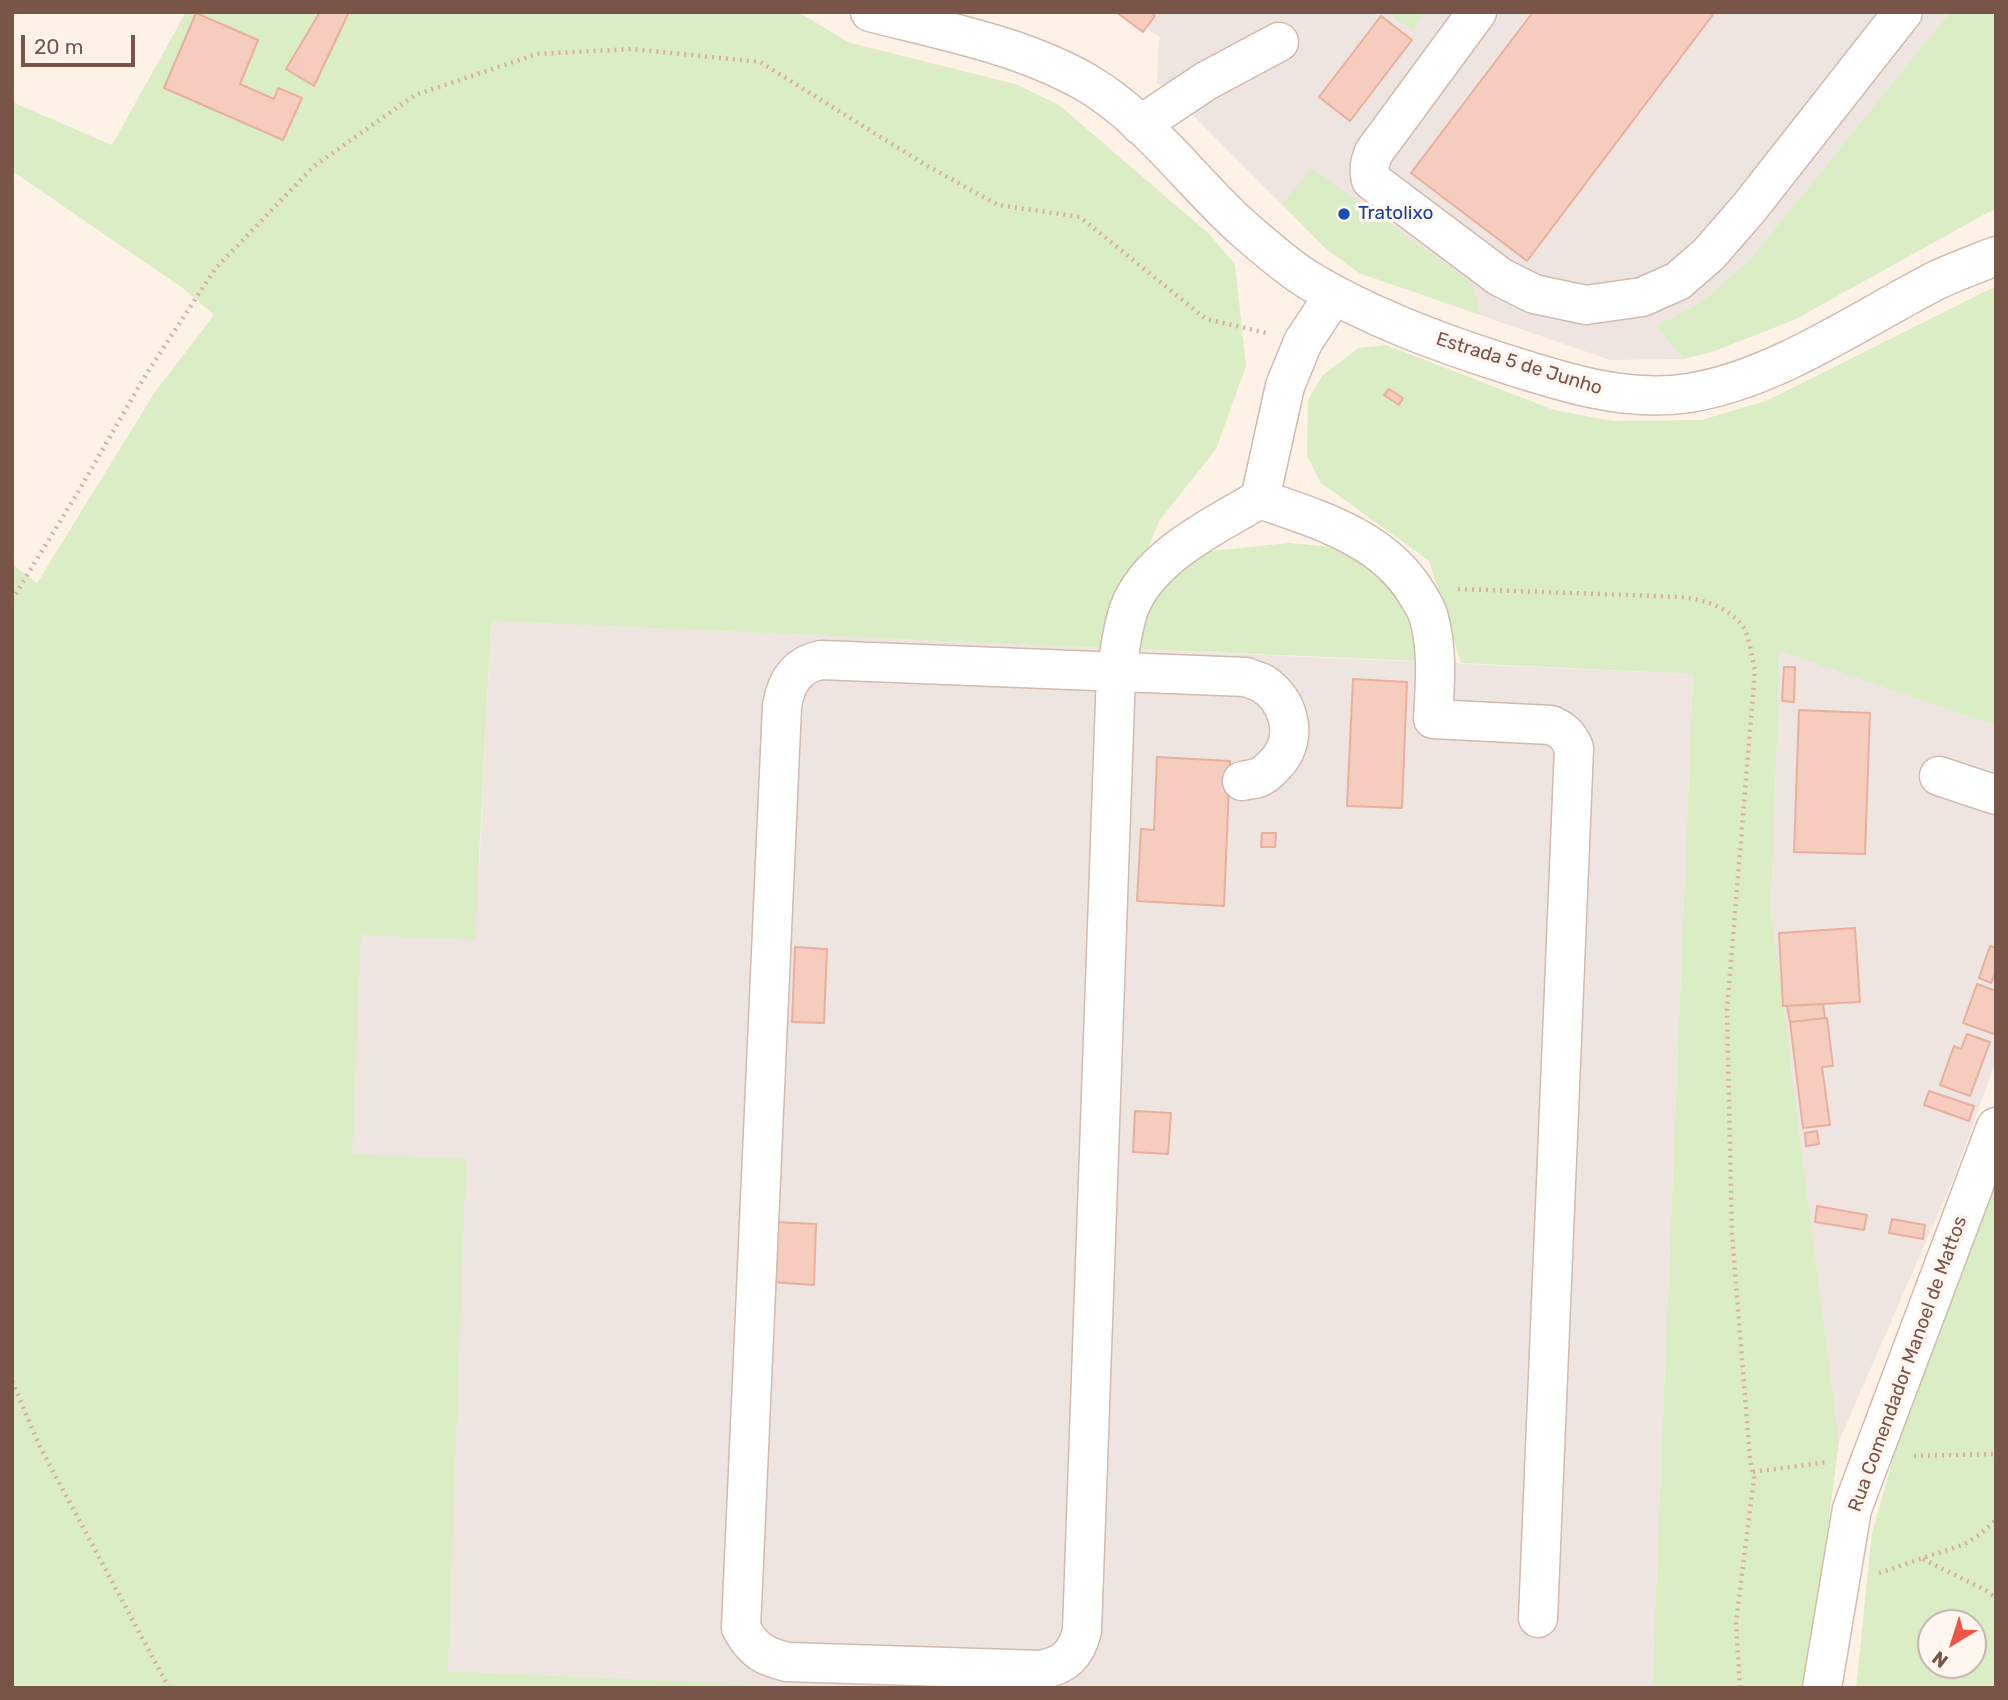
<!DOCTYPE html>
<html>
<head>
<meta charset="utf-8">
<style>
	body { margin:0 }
	#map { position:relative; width:2008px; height:1700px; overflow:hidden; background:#fef2e7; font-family:Rubik,sans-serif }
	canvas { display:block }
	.frame { position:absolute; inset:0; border:14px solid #795449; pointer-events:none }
	.north { position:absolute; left:1917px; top:1609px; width:70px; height:70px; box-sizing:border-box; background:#fff6ef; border:2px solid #c9b5ad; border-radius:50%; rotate:218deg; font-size:19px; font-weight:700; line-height:28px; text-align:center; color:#795449 }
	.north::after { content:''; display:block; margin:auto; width:24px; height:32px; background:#ed5646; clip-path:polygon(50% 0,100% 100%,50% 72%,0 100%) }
	.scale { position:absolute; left:21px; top:35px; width:114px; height:32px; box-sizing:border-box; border:4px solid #795449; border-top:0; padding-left:9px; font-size:21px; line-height:24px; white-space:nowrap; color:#795449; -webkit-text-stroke:5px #fff6ef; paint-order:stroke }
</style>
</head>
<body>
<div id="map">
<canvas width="2008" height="1700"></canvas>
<div class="frame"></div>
<div class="north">N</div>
<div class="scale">20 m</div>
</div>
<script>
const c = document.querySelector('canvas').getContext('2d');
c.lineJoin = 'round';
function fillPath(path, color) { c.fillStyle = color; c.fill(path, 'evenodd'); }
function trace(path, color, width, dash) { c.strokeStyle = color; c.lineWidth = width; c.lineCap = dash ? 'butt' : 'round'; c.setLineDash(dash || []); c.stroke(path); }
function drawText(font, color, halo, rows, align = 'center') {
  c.font = font + ' Rubik,sans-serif'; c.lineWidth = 7; c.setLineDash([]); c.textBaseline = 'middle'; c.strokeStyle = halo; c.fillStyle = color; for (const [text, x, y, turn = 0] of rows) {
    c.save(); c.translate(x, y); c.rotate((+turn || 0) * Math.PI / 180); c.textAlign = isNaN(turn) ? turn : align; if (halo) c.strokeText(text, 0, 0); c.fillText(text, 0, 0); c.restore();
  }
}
const industrial = new Path2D(`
	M1124 12H1950L1752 257 1703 301 1658 326 1683 359 1610 360 1359 273 1324 247 1193 115 1157 83 1159 37Z
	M491 621 1693 674 1652 1688H838L448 1671 463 1220 284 1212 297 918 478 890Z
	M1780 650 1996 726V1060L1955 1175 1839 1441 1771 909Z`);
const green = new Path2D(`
	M186 12H798L850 43 1018 85 1059 105 1208 233 1235 264 1246 366 1216 449 1160 520 1103 648 491 621 475 940 361 935 352 1154 466 1159 448 1671 838 1688H12V564L37 583 155 392 214 315 184 289 12 171V102L112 145Z
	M1387 12H1423L1413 31Z
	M1950 12H1996V208L1794 320 1712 352 1683 359 1657 326 1703 301 1752 257Z
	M1311 168 1472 283 1481 315 1359 273 1324 247 1282 204Z
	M1996 286V726L1780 651 1771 909 1839 1441 1807 1688H1652L1693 674 1461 663 1429 561 1321 483 1307 456 1308 400 1322 376 1358 348 1386 345 1554 410 1612 421 1701 420 1766 401Z
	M1289 543 1331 547 1363 562 1392 586 1415 625 1418 661 1138 649 1148 605 1167 581 1202 552Z
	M1996 1184V1688H1856L1872 1533 1896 1448ZM1973 1623V1665H1931V1623Z`);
const building = new Path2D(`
	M320 12H349L314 86 286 69Z
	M1116 12H1150L1155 16 1143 32Z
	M1533 12H1715L1527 261 1411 173Z
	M196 13 258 40 240 84 274 99 278 88 302 98 283 140 164 88Z
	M1381 16 1412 40 1350 121 1319 97Z
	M1389 389 1403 398 1399 405 1384 395Z
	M1784 667H1795L1794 702 1782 701Z
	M1353 679 1407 682 1402 808 1347 806Z
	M1799 710 1870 713 1865 854 1794 852Z
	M1157 757 1230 761 1224 906 1137 901 1141 829 1154 830Z
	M1262 833H1276L1275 847H1261Z
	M1855 928 1860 1002 1783 1006 1779 933Z
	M1990 946 1996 948V971L1991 983 1979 978Z
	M795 947 827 949 824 1023 792 1022Z
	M1977 984 1996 991V1029L1994 1034 1963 1023Z
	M1823 1004 1825 1018 1790 1022 1787 1006Z
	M1827 1018 1833 1066 1822 1067 1830 1125 1803 1128 1790 1022Z
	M1967 1034 1990 1042 1970 1096 1940 1085 1954 1046 1961 1049Z
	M1929 1091 1974 1106 1969 1121 1924 1105Z
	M1135 1111 1171 1113 1168 1154 1133 1152Z
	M1817 1131 1819 1144 1806 1146 1805 1133Z
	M1817 1206 1867 1215 1864 1230 1815 1222Z
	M1892 1219 1925 1225 1923 1239 1889 1233Z
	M775 1222 816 1224 814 1285 771 1282Z`);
const path = new Path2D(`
	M1458 589 1681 597C1704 600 1730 607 1744 628 1749 636 1752 659 1755 670L1727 1010 1732 1234 1750 1459 1754 1478 1736 1622 1740 1688
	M12 600 78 492 145 376 215 269 314 166 415 95 537 54 632 49 760 62 924 164 998 205 1080 217 1206 319 1267 333
	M12 1381 40 1447 169 1688
	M1914 1456 1996 1454
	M1753 1472 1828 1462
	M1923 1559 1987 1591 1996 1598
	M1879 1573 1965 1544 1979 1535 1996 1520`);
const minor = new Path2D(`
	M870 12C943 31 1021 45 1087 83 1147 118 1193 184 1245 230 1266 248 1287 267 1310 281 1370 317 1437 342 1503 363 1562 382 1627 403 1689 393 1776 379 1859 320 1937 280 1956 271 1976 264 1996 256
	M1477 12 1374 152C1370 162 1368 169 1371 180L1500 277 1534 294 1586 305 1642 297 1678 281 1709 254 1749 208 1903 12
	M1140 125 1206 81 1279 42
	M1260 499C1317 519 1384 538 1417 594 1421 601 1427 609 1429 618 1438 652 1435 683 1433 719L1551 725C1563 730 1569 736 1574 748L1538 1618
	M1939 776 1996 795
	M1242 781C1247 780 1253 779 1258 778 1267 774 1273 767 1279 760 1299 735 1288 699 1262 683 1257 681 1251 679 1246 677L821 660C796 665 786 682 782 706L741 1628C753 1650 763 1656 787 1662L1041 1670C1065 1665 1076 1655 1082 1631L1116 673C1120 652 1122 629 1129 609 1148 557 1215 525 1260 499L1285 386 1303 342 1334 295
	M1822 1688 1852 1509 1996 1127`);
const markers = [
	[1344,214,7,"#1a4fb4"]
];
const transitNames = [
	["Tratolixo",1358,214]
];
const streetNames = [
	["Estrada 5 de Junho",1519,364,17],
	["Rua Comendador Manoel de Mattos",1908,1364,-70]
];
fillPath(industrial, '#eee5e1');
fillPath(green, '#daedc4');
fillPath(building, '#f5ccbd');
trace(building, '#e8b09c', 2);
trace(minor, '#d3baae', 41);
trace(path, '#daaf9f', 4.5, [2, 5]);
trace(minor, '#fff', 38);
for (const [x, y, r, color] of markers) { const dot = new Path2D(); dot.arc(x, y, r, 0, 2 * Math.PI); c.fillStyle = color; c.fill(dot); trace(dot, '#fff6ef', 2.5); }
drawText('19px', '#164399', '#fff6ef', transitNames, 'left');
drawText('19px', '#795449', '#fff6ef', streetNames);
</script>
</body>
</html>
